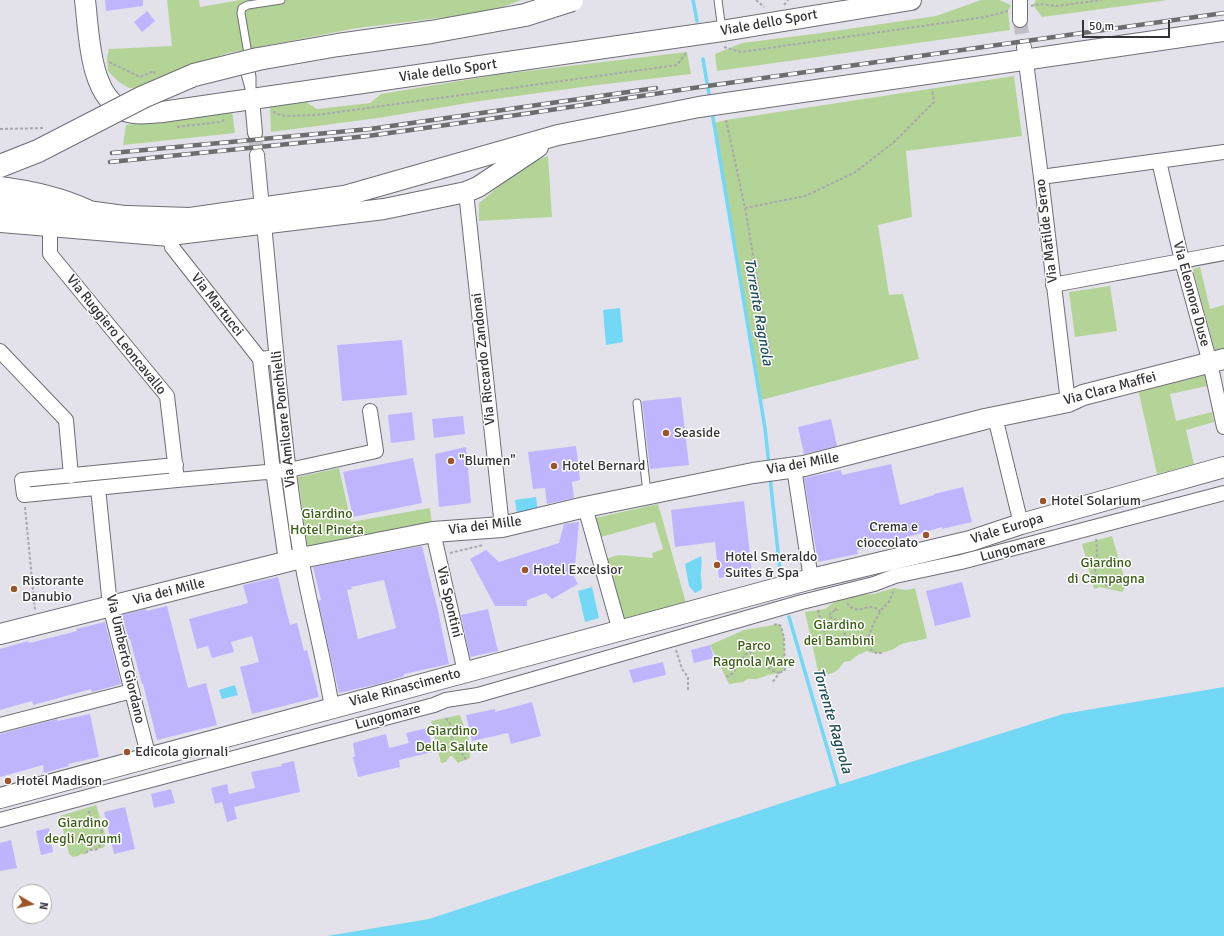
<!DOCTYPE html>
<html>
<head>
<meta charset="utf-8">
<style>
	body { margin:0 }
	#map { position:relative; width:1224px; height:936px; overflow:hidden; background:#e3e2ea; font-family:Signika,sans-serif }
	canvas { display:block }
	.north { position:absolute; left:12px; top:884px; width:40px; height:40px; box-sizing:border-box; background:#fff; border:1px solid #aeaeaf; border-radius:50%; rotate:99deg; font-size:11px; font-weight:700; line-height:16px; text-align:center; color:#343437 }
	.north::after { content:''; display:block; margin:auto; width:14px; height:18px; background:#9a552a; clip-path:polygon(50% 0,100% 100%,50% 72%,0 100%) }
	.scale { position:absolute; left:1082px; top:20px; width:88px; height:18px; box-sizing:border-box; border:2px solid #343437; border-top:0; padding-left:5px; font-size:12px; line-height:14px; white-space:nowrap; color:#343437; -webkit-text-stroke:3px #fff; paint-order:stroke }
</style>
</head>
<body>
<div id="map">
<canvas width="1224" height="936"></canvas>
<div class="north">N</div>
<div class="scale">50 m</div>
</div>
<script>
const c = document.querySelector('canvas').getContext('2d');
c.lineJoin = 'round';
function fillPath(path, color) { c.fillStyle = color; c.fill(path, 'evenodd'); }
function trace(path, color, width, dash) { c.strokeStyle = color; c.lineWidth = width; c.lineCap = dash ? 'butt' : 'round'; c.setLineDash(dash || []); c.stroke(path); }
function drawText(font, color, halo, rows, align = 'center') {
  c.font = font + ' Signika,sans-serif'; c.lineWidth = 3; c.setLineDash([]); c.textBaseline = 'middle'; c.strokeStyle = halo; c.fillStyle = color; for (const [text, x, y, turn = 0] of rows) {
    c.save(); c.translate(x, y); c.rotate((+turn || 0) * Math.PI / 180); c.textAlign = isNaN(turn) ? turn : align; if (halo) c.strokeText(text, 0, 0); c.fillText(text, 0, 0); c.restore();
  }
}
const green = new Path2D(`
	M167 0H199L200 7 240 0H521L489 12 357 28 228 53 166 76 140 89 129 88 119 82 108 71 107 58 109 49 172 46Z
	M981 0H999L1011 5 1008 11 1010 30 717 71 715 54 742 43 821 33 936 16Z
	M1036 0H1168L1042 17 1033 5Z
	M687 52 691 74 597 85 480 101 378 118 271 132 270 106 306 102 317 109 370 103 381 94 502 74Z
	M1014 76 1022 136 906 151 912 217 878 225 889 295 903 294 919 359 761 400 714 123 726 120Z
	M232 111 235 133 123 145 126 125 181 119Z
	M548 156 552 217 479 221V203C501 185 522 165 548 156Z
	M1200 267 1210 309 1224 305V349L1215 351 1193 269Z
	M1110 286 1117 331 1075 337 1069 292Z
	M1204 372 1207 386 1170 394 1176 421 1212 412 1214 422 1186 430 1194 464 1157 474 1138 389Z
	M339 468 351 522 430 508 432 524 308 551 298 477Z
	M658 504 686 603 622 620 606 559 618 555 653 558 652 553 663 549 655 522 601 537 595 518Z
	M1112 536 1125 581V588L1122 592 1100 587 1094 589 1082 544Z
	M894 588 906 590 915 588 927 638C919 641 913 641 905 643 900 644 896 648 891 650 884 653 873 655 867 651L858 655 850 661 844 662C837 672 834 674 821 675L818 671 805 612 825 609 838 599 855 595 874 594Z
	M780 624 784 638 785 670 779 673 768 675 757 679H748L743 682 729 684 710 645 744 630Z
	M460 715 469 740 470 758 458 763 452 756H450L446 762 441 763 431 721Z
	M96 805 107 840 106 844 103 848 89 850 85 854H81L78 856 73 857 69 854 60 816Z`);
const water = new Path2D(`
	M620 308 623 342 606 345 603 310Z
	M536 497 538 511 517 514 515 500Z
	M701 556C703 566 700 570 701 577 701 583 703 583 701 590L695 593 689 586 685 564Z
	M592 587 599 618 585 622 578 591Z
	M235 685 238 695 222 699 219 690Z
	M1224 687V936H327L429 919 797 798 1063 714Z`);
const stream = new Path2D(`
	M693 0 697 21
	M703 59 710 100
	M712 112 765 428 769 465
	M770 477 780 571
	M789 617 838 785`);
const building = new Path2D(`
	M105 0H143V6L106 11Z
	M147 11 155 21 142 32 134 22Z
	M402 340 407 395 342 401 337 345Z
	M681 397 689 465 650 469 642 401Z
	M412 412 415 440 391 443 388 415Z
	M463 416 465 434 434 438 432 419Z
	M831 419 837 446 804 454 798 427Z
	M576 446 580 480 572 482 574 498 547 504 545 488 533 489 528 452Z
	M466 447 471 503 439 507 435 454Z
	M413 458 422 503 353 517 343 472Z
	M891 464 900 505 934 495V494L963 487 972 522 942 529V527L894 541 895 542 857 550 858 554 818 562 804 478 841 470 842 475Z
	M744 501 752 573 719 578 715 542 675 547 671 510Z
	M579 522 574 577 578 584 552 599 546 593 527 600V606H495L470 559 486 550 499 562 559 543 564 524Z
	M422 546 438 611 449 664 404 674V676L378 684 339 693 318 601 321 600 313 567ZM384 580 396 628 358 639 347 590 352 589 351 587Z
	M278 577 290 625 297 623 304 651 307 650 319 697 252 714 240 667 259 662 252 636 231 642 234 652 212 658 208 646 197 649 189 619 248 603 243 585Z
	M962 582 971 617 935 626 926 591Z
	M167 606 188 688 206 683 217 725 157 740 143 684H142L130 639H129L122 615 146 609 147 611Z
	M488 609 498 651 470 657 461 615Z
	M105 622 121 684 92 692 91 689 33 705 32 701 0 710V649L28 641 29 643 77 631 76 629Z
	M710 645 714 658 694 663 691 650Z
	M663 662 666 675 633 683 629 670Z
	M532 702 541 736 511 744 508 733 472 741 466 715 495 709V712Z
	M90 714 99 757 68 764 69 766 44 773 43 765 0 777V734L57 719 58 721Z
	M428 728 433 752 399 760 400 767 358 777 353 757 355 756 353 743 386 734 389 748 409 743 406 733Z
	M294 761 300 792 234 807 237 819 227 822 222 802 215 804 211 788 227 784 229 794 255 788 251 772 282 766 281 764Z
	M171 789 175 803 154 808 151 794Z
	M125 807 135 849 114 854 104 812Z
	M49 828 53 852 41 855 36 831Z
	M11 840 17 868 0 871V843Z`);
const streetTunnel = new Path2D(`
	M1020 20 1024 47
	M255 133 257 155`);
const path = new Path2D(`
	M756 0 764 7
	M784 5 788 0
	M1031 6 1040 4 1056 6 1102 0
	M724 47 741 52 985 17 1008 11
	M109 62 140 77 154 71 155 75
	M273 112 284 116 317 115 677 65 686 53
	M726 120 745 208 805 196 854 173 893 143 934 102 932 89
	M177 127 220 122 226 119
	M0 129 45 128
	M745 208 770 354
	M25 507 35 610
	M1096 539C1097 542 1097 561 1097 562 1096 568 1094 570 1096 575 1104 578 1106 582 1107 589
	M450 553 483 545
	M847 603C859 619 868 598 880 612
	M818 610 827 642 832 644 842 640 845 636 843 625 837 624 835 619 829 617 831 612 837 610 834 608
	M774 625 777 624 781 626 784 638 785 670 779 673
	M676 650 682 669 688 677V691
	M882 653H876L870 649 869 636 873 625 881 610 889 602 894 590
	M726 677 733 673 744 655 750 652C756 662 768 669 779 673L772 683
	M446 718 451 725V734L454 745 462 753 466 760
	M86 853 89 850C91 850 93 850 95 850 104 847 104 829 98 823 97 822 93 821 92 821L88 809`);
const lane = new Path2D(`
	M718 0 722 30
	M249 66 244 70 252 99V77L241 13 242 8 248 5 281 0
	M637 403 647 493`);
const street = new Path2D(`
	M1020 20V0
	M1024 47 1041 177 1068 402
	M252 99 255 133
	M257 155 262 208
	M1159 161 1182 261 1210 363 1224 427
	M1041 177 1224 152
	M466 192 502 527
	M264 224C275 335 283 447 301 557 310 608 324 657 332 708
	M50 233V254L167 396 177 480 289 470 376 451 370 411
	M170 235 172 247 260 359 269 358
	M1053 285 1224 253
	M0 351 66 420 71 476
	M260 359 273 471 286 561
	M995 417 1021 524
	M176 465 22 480 24 495 177 480
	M794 468 811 579
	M98 488 110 606 149 758
	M585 507 620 631
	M433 532 465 672
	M0 725 132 691
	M0 820 434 705 446 700 478 695 802 602 874 584 895 576 961 562 1224 493`);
const secondary = new Path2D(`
	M85 0C89 32 89 97 125 111 137 115 151 113 162 112L722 31 911 0
	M0 204 87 211 139 218
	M127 216 190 218 344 196 558 135 699 107 1224 31
	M170 235 384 209 466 192 478 187 538 147
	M0 634 301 558 433 532 502 527 585 507 753 473 804 466 985 419 1068 402 1083 395 1224 359
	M0 798 811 579 970 541 1021 524 1224 467`);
const highway = new Path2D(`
	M0 188C31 192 59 198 87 211
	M0 221 170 235`);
const rail = new Path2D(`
	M112 153 370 129 656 88
	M110 162 368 136 531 113 693 88 1224 13`);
const highwayBridge = new Path2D(`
	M0 166 38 151 143 97 194 75 258 59 338 45 431 32 525 15 572 0`);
const markers = [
	[666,433,4,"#9a552a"],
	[451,461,4,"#9a552a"],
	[554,466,4,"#9a552a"],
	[1043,501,4,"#9a552a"],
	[926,535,4,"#9a552a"],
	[717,565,4,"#9a552a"],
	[525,570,4,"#9a552a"],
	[14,589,4,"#9a552a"],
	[127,752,4,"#9a552a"],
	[8,781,4,"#9a552a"]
];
const streetNames = [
	["Viale dello Sport",769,23,-10],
	["Viale dello Sport",448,71,-8],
	["Via Matilde Serao",1047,231,-97],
	["Via Eleonora Duse",1191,294,75],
	["Via Martucci",217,305,52],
	["Via Ruggiero Leoncavallo",116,335,51],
	["Via Riccardo Zandonai",484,359,-96],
	["Via Clara Maffei",1110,389,-15],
	["Via Amilcare Ponchielli",284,419,-96],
	["Via dei Mille",803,464,-10],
	["Via dei Mille",485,526,-7],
	["Viale Europa",1007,529,-17],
	["Lungomare",1013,549,-15],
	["Via dei Mille",169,592,-14],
	["Via Spontini",449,602,77],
	["Via Umberto Giordano",125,659,77],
	["Viale Rinascimento",405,688,-15],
	["Lungomare",388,717,-15]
];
const poiNames = [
	["Seaside",674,433],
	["\"Blumen\"",459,461],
	["Hotel Bernard",562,466],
	["Hotel Solarium",1051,501],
	["Crema e",918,527,"right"],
	["cioccolato",918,543,"right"],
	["Hotel Smeraldo",725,557],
	["Suites & Spa",725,573],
	["Hotel Excelsior",533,570],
	["Ristorante",22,581],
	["Danubio",22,597],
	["Edicola giornali",135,752],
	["Hotel Madison",16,781]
];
const parkNames = [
	["Giardino",327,514],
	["Hotel Pineta",327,530],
	["Giardino",1106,563],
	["di Campagna",1106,579],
	["Giardino",839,625],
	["dei Bambini",839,641],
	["Parco",754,646],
	["Ragnola Mare",754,662],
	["Giardino",452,731],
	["Della Salute",452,747],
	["Giardino",83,823],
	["degli Agrumi",83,839]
];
const waterNames = [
	["Torrente Ragnola",758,312,80],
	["Torrente Ragnola",832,721,74]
];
fillPath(green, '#b3d496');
fillPath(water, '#73d7f6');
trace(stream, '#73d7f6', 3.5);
fillPath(building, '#bfb5ff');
trace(streetTunnel, '#c0bfc6', 14, [14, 7]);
trace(lane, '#6f6e76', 9);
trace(street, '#6f6e76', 16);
trace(secondary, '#6f6e76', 22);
trace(highway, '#6f6e76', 24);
trace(path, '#a9a8af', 2, [3, 2]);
trace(lane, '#fff', 7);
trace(street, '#fff', 14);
trace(secondary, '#fff', 20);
trace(highway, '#fff', 22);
trace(rail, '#6d6c71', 4.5);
trace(rail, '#fff', 3, [9]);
trace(highwayBridge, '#6f6e76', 24, []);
trace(highwayBridge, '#fff', 22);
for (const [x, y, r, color] of markers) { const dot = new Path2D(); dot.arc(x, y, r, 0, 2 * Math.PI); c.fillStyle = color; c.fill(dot); trace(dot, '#fff', 1.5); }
drawText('14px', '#343437', '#fff', streetNames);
drawText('14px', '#343437', '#fff', poiNames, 'left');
drawText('14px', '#3b5d14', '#fff', parkNames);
drawText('italic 15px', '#204d5a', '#fff', waterNames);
</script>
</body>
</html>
